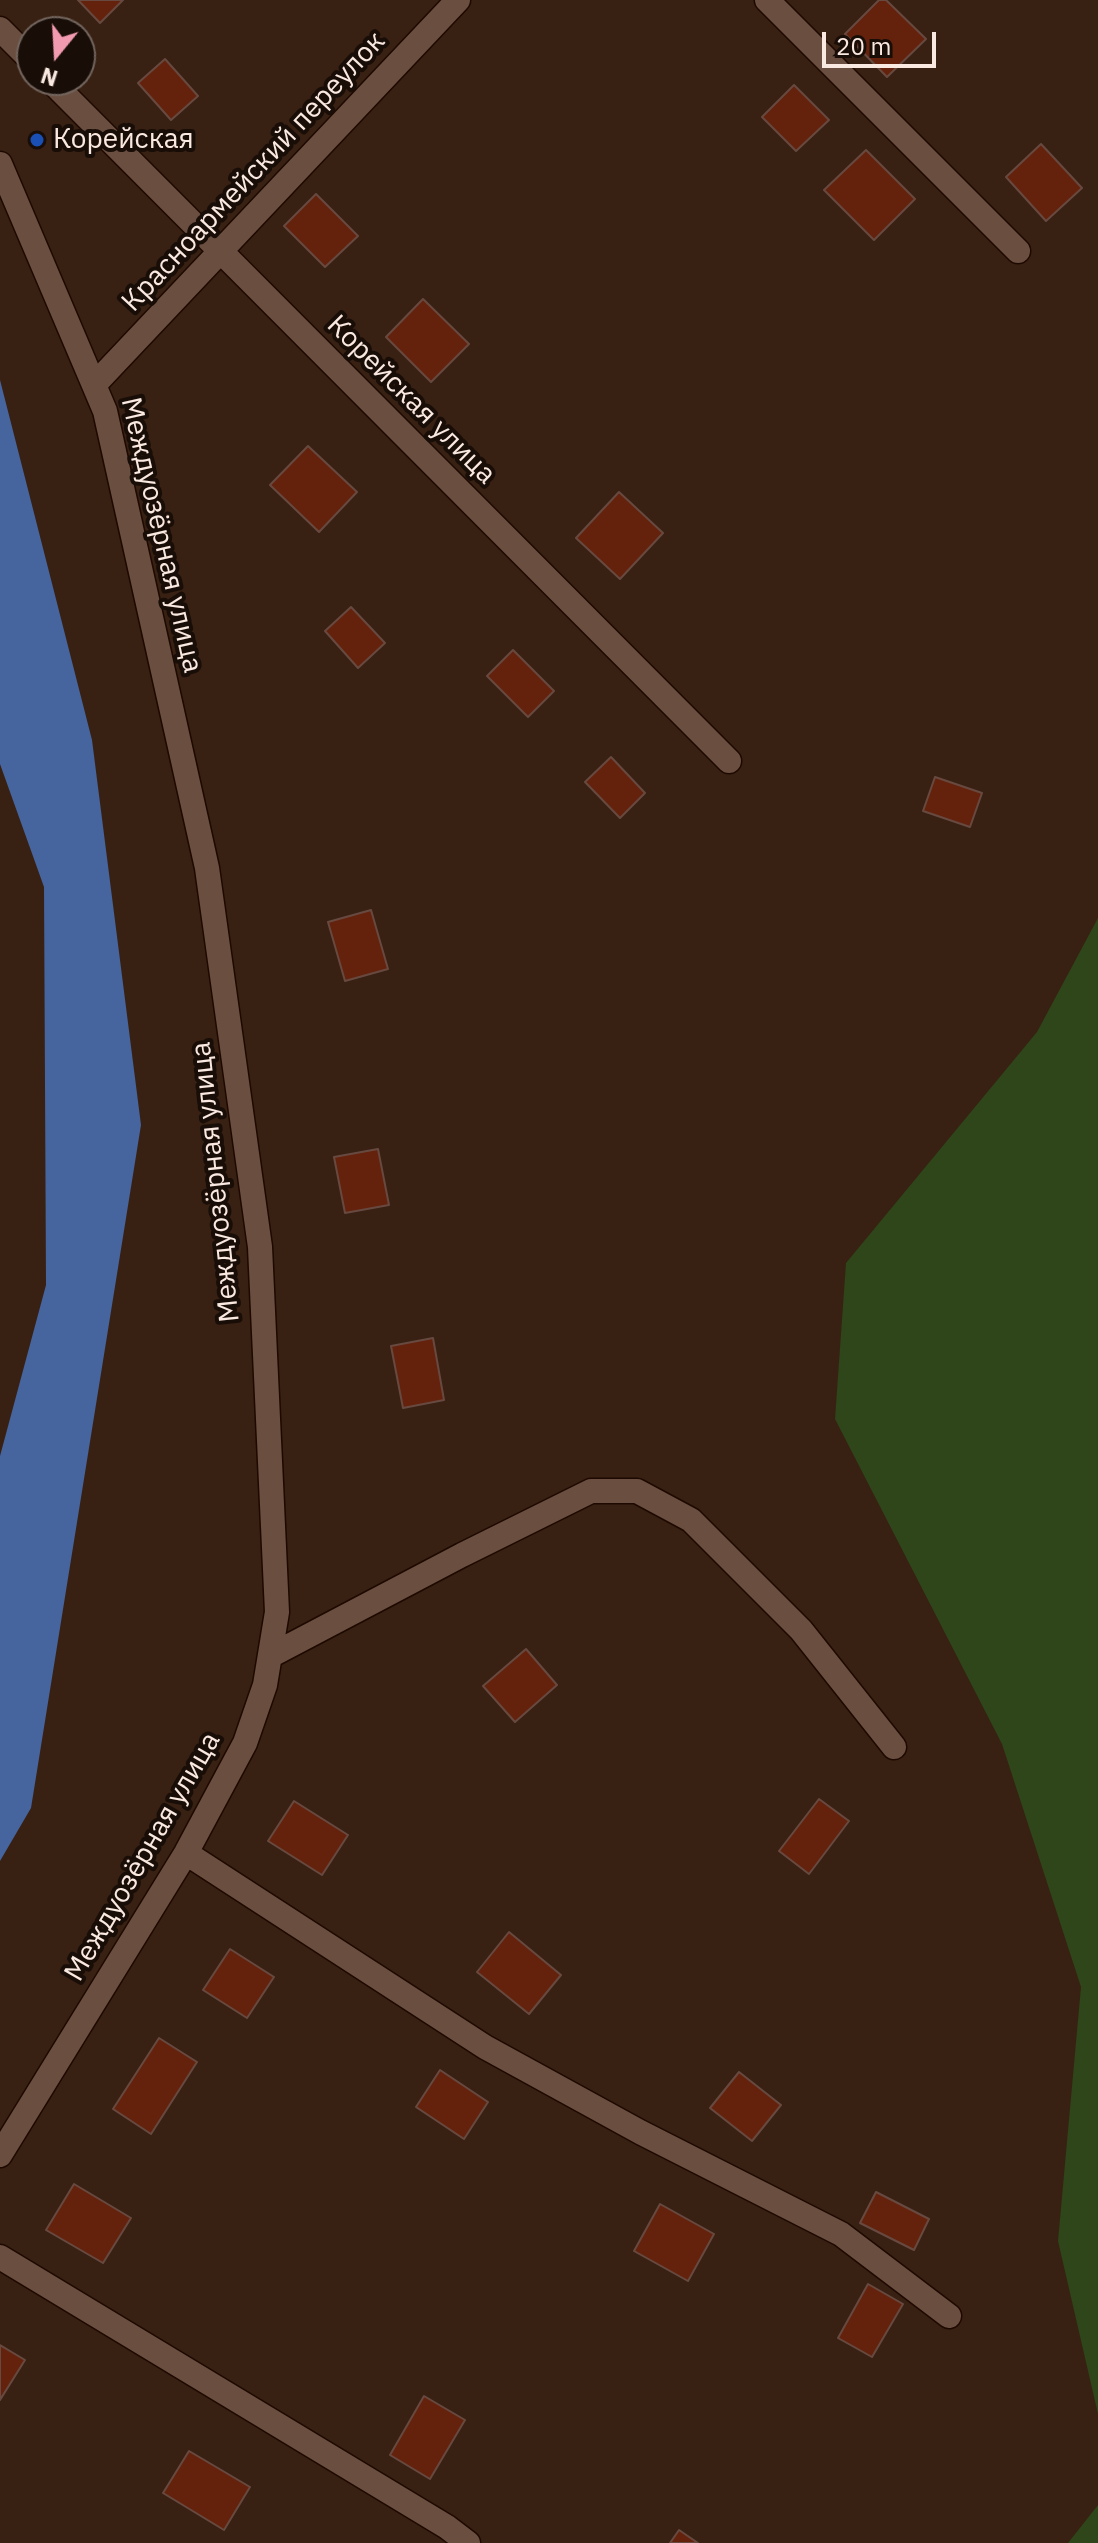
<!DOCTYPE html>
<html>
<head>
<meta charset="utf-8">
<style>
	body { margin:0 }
	#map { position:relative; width:1098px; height:2543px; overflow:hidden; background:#382113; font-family:"IBM Plex Sans",sans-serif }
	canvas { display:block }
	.north { position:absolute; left:16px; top:16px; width:80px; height:80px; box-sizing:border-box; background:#180d07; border:2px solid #72655e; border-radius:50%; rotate:198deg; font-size:22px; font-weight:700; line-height:32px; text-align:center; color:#fae9e1 }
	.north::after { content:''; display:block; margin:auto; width:28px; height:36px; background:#f19ab0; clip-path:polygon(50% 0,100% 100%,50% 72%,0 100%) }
	.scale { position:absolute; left:822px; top:32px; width:114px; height:36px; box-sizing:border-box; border:4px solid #fae9e1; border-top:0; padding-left:10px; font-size:24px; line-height:28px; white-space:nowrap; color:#fae9e1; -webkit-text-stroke:6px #180d07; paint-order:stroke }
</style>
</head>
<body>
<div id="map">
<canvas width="1098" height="2543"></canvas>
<div class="north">N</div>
<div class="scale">20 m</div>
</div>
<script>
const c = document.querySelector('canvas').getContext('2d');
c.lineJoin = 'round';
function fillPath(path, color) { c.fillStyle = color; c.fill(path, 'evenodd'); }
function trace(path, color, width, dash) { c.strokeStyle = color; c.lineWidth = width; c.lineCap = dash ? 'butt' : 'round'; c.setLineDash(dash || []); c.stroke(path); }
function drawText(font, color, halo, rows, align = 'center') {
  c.font = font + ' "IBM Plex Sans",sans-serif'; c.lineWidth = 8; c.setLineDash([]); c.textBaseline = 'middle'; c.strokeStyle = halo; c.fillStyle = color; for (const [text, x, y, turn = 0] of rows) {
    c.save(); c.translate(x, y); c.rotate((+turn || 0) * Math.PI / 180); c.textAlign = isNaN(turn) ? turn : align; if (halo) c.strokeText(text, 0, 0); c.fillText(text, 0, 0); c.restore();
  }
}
const green = new Path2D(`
	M1098 918V2414L1058 2241 1081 1987 1002 1744 835 1419 846 1263 1037 1032Z
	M1098 2505V2543H1068Z`);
const water = new Path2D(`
	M0 380 92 740 141 1125 31 1808 0 1861V1456L46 1285 44 887 0 764Z`);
const building = new Path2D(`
	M78 0H123L100 23Z
	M879 0H886L926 39 887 77 845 34Z
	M165 59 198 96 171 120 138 83Z
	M794 85 829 120 796 151 762 117Z
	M1041 144 1082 188 1046 221 1006 177Z
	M866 150 915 199 874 240 824 190Z
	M316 194 358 236 325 267 284 226Z
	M423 299 469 344 431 382 386 337Z
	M308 446 357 492 319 532 270 485Z
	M619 492 663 533 620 579 576 538Z
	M351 607 385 643 358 668 325 631Z
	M513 650 554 691 528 717 487 676Z
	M611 757 645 793 620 818 585 782Z
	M935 777 982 793 970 827 923 811Z
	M371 910 388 969 345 981 328 922Z
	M378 1149 389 1205 345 1213 334 1157Z
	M433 1338 444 1400 403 1408 391 1346Z
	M526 1649 557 1685 515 1722 483 1686Z
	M819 1799 849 1821 809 1874 779 1851Z
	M294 1801 348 1835 322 1875 268 1841Z
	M509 1932 561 1975 529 2014 477 1972Z
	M230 1949 274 1977 247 2018 203 1990Z
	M159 2038 197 2062 151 2134 113 2109Z
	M440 2070 488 2102 464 2139 416 2107Z
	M739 2072 781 2105 752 2141 710 2108Z
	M74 2184 131 2218 103 2263 46 2230Z
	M876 2192 929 2219 914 2250 860 2223Z
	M660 2204 714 2234 688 2281 634 2251Z
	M868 2284 903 2304 872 2357 838 2338Z
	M0 2345 25 2360 0 2400Z
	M424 2396 465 2420 430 2479 390 2455Z
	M189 2451 250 2487 224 2530 163 2493Z
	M679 2530 698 2543H670Z`);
const minor = new Path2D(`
	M767 0 1018 251
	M0 29 32 61
	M50 80 729 761
	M0 164 105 411 207 868 260 1247 277 1612 265 1685 245 1743 186 1853 0 2155
	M94 385 458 0
	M270 1656 462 1555 591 1491H637L691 1520 801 1630 894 1747
	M186 1853 485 2047 640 2132 841 2234 949 2316
	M0 2257 447 2527 468 2543`);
const markers = [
	[37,140,8,"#1a4fb4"]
];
const poiNames = [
	["Корейская",53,140]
];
const streetNames = [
	["Красноармейский переулок",254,172,-47],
	["Корейская улица",411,400,45],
	["Междуозёрная улица",161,535,77],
	["Междуозёрная улица",216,1182,-96],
	["Междуозёрная улица",143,1857,-60]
];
fillPath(green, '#2e4619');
fillPath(water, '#46649e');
fillPath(building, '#64220c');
trace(building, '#674940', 2);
trace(minor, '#1e0901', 27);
trace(minor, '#6a4f40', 24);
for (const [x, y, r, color] of markers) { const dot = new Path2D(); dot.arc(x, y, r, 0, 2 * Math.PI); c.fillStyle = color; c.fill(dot); trace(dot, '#180d07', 3); }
drawText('28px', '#fae9e1', '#180d07', poiNames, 'left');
drawText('28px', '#fae9e1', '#180d07', streetNames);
</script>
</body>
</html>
